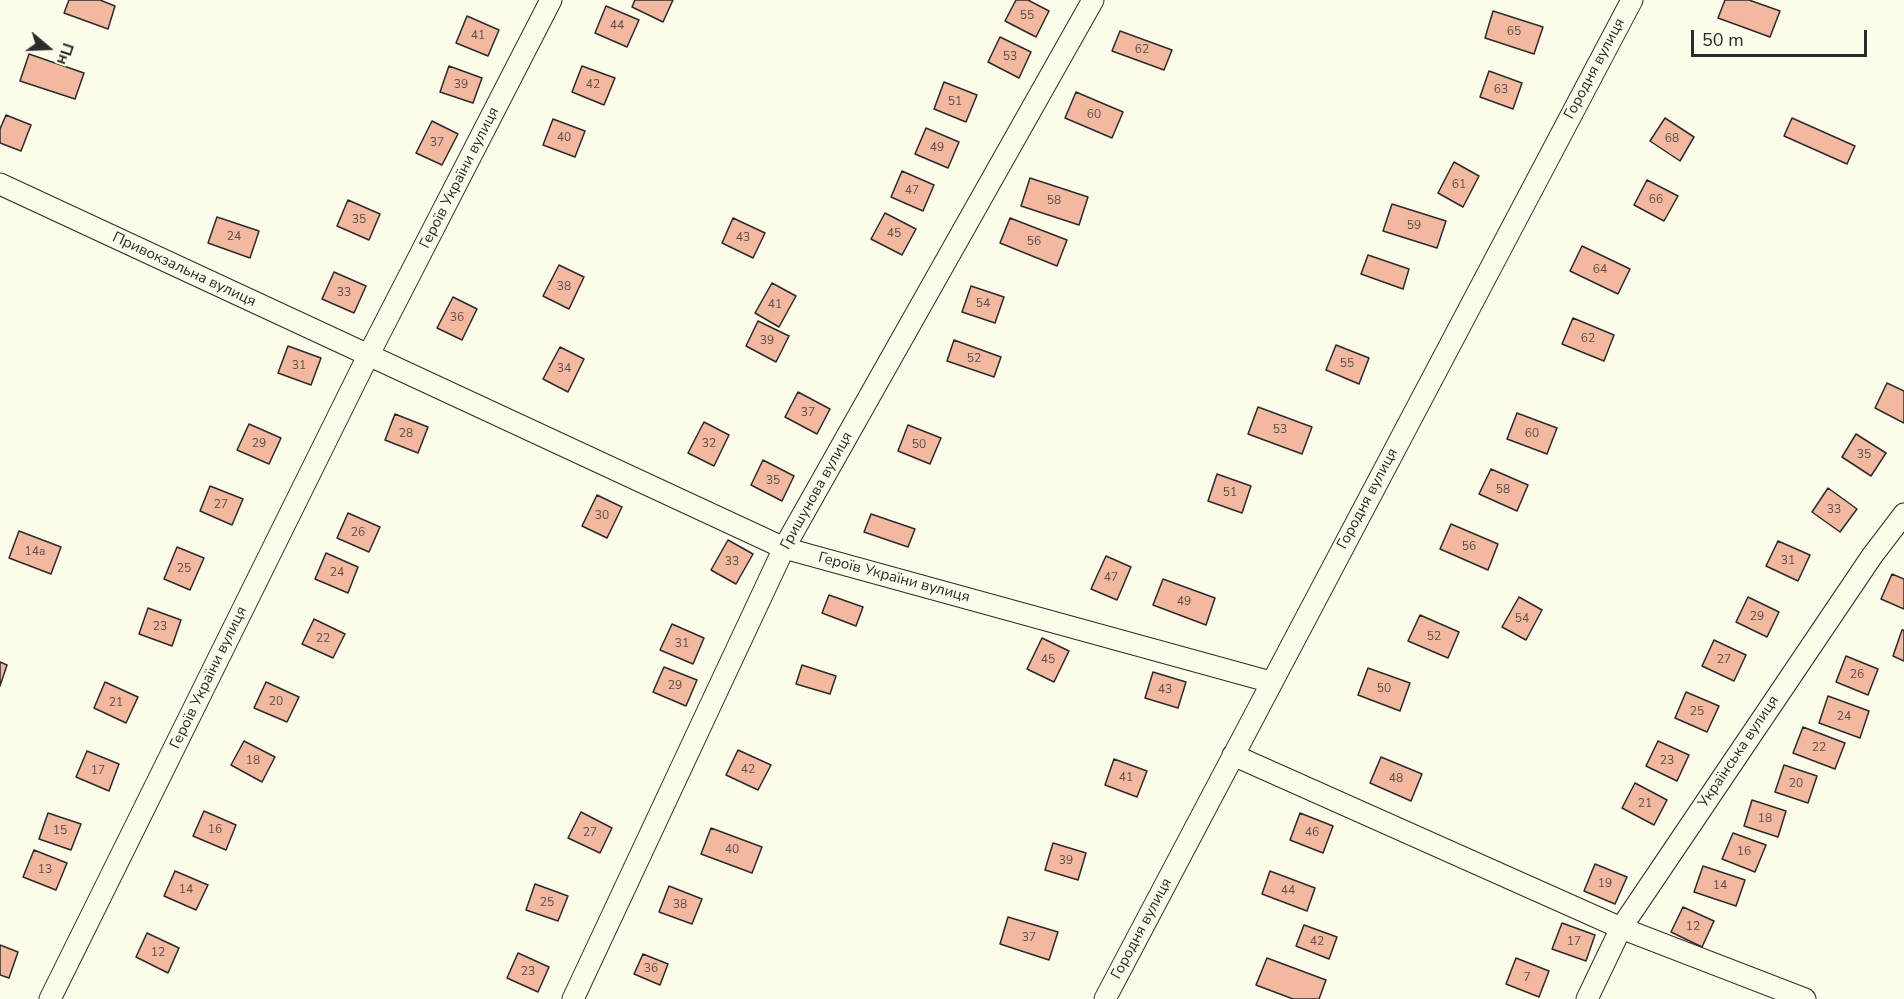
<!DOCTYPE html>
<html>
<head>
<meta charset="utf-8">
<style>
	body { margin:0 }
	#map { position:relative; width:1904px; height:999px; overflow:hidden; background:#fdfbea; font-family:"Nunito Sans",sans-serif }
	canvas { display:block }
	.north { position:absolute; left:18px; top:18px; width:60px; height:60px; -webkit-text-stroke:4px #fdfbea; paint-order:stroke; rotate:109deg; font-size:16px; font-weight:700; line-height:24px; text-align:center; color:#2b2b2b }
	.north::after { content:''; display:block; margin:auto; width:21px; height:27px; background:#2b2b2b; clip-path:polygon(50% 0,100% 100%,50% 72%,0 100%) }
	.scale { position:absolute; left:1691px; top:30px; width:176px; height:27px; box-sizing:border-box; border:3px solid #2b2b2b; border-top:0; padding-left:8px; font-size:18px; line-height:21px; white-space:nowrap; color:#2b2b2b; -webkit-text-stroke:4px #fdfbea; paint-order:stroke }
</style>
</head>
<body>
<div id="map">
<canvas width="1904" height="999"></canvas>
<div class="north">Пн</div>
<div class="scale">50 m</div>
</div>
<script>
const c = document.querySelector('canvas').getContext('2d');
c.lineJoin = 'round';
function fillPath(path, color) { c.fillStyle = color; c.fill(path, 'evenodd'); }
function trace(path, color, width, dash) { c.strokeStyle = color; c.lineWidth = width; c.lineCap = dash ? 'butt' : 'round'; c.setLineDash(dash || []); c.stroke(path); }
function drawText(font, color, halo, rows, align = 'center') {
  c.font = font + ' "Nunito Sans",sans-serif'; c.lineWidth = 4.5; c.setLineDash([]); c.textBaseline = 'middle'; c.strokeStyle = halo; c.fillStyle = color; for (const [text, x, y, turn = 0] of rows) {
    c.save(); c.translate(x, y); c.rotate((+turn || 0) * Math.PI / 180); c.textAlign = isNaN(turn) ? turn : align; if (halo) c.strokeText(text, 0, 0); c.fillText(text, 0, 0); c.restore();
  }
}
const building = new Path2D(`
	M69 0H100L115 6 108 29 64 13Z
	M635 0H673L663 22 632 7Z
	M1016 0H1028L1049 11 1036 37 1005 21Z
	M1725 0H1749L1780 11 1770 37 1718 18Z
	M606 6 639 20 627 47 595 33Z
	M1493 11 1543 27 1534 54 1485 38Z
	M467 16 499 30 488 56 456 43Z
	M1120 31 1172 50 1164 70 1112 51Z
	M1000 37 1031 52 1019 78 988 62Z
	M29 54 84 73 75 99 20 81Z
	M449 66 482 78 473 103 440 92Z
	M582 66 615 78 604 105 572 92Z
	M1489 71 1522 83 1513 109 1480 97Z
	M944 82 977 95 966 122 934 109Z
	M1076 92 1123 112 1112 138 1065 118Z
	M6 115 31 125 21 151 0 143V129Z
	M1665 118 1694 137 1680 161 1650 141Z
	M1792 118 1855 146 1847 164 1784 136Z
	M553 119 585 131 575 157 543 145Z
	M432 121 458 134 442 165 416 153Z
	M926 128 959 142 948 168 915 154Z
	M1454 162 1479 176 1463 207 1438 193Z
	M902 171 934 185 923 211 891 197Z
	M1030 178 1088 197 1079 225 1021 206Z
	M1647 180 1678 196 1664 221 1634 205Z
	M348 200 380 214 369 240 337 226Z
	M1392 204 1446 221 1437 248 1383 231Z
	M885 213 916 229 902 255 871 239Z
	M217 217 259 231 250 258 208 243Z
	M733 218 765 233 753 258 722 243Z
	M1010 218 1067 240 1057 266 1000 243Z
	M1582 246 1630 269 1618 294 1570 271Z
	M1368 255 1409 269 1403 289 1361 274Z
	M559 265 584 277 569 309 543 296Z
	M334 272 366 286 354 313 322 299Z
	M772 283 796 296 779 327 755 313Z
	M971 286 1004 297 995 323 962 312Z
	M453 297 477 309 462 340 437 328Z
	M1573 318 1614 335 1604 361 1562 344Z
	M758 321 789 336 776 362 746 346Z
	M954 340 1001 357 994 377 947 361Z
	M1336 345 1369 358 1359 384 1326 370Z
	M288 346 321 358 311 385 278 373Z
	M560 347 584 359 568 392 543 379Z
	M1887 383 1904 391V423L1875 408Z
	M798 392 830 409 817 434 785 417Z
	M1258 407 1312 427 1302 454 1248 434Z
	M1517 413 1557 428 1547 454 1507 439Z
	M395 414 428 427 418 453 385 440Z
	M704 422 729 435 714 466 688 453Z
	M249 424 281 438 269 464 237 450Z
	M908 425 941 438 930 464 898 451Z
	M1856 434 1886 453 1871 476 1842 457Z
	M763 460 794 476 782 501 751 485Z
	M1491 469 1528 485 1517 511 1479 494Z
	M1217 474 1251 486 1242 513 1208 501Z
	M210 486 243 499 232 525 200 511Z
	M1828 488 1857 509 1840 532 1812 512Z
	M597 495 622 507 607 538 582 526Z
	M348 513 380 527 369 552 337 538Z
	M871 514 915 529 908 547 864 532Z
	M1451 524 1498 544 1488 570 1440 549Z
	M19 531 61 547 51 574 9 558Z
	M728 540 753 554 736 584 711 570Z
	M1778 541 1810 555 1798 581 1766 566Z
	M177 547 204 558 190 590 164 579Z
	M326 553 358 567 348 593 315 579Z
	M1106 556 1131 567 1117 600 1091 589Z
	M1892 574 1904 579V609L1881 599Z
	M1163 579 1215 598 1206 625 1153 605Z
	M829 595 863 607 856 626 822 613Z
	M1519 597 1542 610 1526 640 1502 627Z
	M1748 597 1779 612 1767 637 1736 622Z
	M148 608 181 620 172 646 139 634Z
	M1420 615 1459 632 1448 658 1408 641Z
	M314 619 345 634 333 658 302 644Z
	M672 624 704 638 693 664 660 650Z
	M1902 630H1904V661L1893 656Z
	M1042 638 1069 651 1054 682 1027 669Z
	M1714 640 1746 655 1734 681 1702 666Z
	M1846 656 1878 669 1868 695 1836 682Z
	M0 662 7 665 0 686Z
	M802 665 836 676 830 694 796 684Z
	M664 667 697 680 686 706 653 692Z
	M1368 668 1410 683 1400 711 1358 695Z
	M1153 672 1186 682 1178 708 1145 698Z
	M105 682 138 697 126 723 94 708Z
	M266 682 299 697 287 722 254 708Z
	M1686 692 1719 706 1707 732 1675 718Z
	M1828 696 1869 711 1860 738 1819 723Z
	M1803 727 1845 743 1835 769 1793 753Z
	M244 741 275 757 262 782 231 765Z
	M1658 741 1689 755 1677 781 1646 766Z
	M738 750 771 765 758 790 726 775Z
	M87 751 119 764 109 791 76 777Z
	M1381 757 1422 774 1411 801 1370 783Z
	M1114 759 1147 771 1137 797 1105 785Z
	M1784 765 1817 776 1808 803 1775 792Z
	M1635 783 1667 800 1654 825 1622 808Z
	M1752 800 1786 811 1778 837 1744 826Z
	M204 811 236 825 226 850 193 836Z
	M581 812 612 828 600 853 568 838Z
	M48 813 81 824 71 850 39 839Z
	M1300 813 1333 826 1323 853 1290 840Z
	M711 828 762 847 752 873 701 854Z
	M1733 833 1766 845 1755 872 1722 859Z
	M1053 843 1086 853 1078 880 1045 870Z
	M34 850 67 863 56 890 23 877Z
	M1595 864 1627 877 1615 904 1584 891Z
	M1703 866 1745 880 1736 906 1694 892Z
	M175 871 208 885 196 910 164 896Z
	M1270 871 1315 888 1307 911 1262 894Z
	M535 884 568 896 558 921 526 910Z
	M669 886 702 899 692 924 659 912Z
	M1683 907 1714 921 1702 947 1671 932Z
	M1008 917 1058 932 1049 960 1000 944Z
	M1562 923 1595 935 1586 961 1552 949Z
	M1304 925 1337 937 1329 959 1296 946Z
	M147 933 179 948 168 973 136 957Z
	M0 945 18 952 9 978 0 975Z
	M518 953 549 967 538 992 507 978Z
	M643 954 668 964 660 985 634 974Z
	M1267 958 1326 980 1319 999H1293L1256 985Z
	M1516 958 1549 971 1539 997 1506 984Z`);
const minor = new Path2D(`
	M0 184 784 548 1271 682
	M1233 755 1621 928 1805 999
	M50 999 368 356 551 0
	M573 999 784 548 1093 0
	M1105 999 1632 0
	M1587 999 1621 928 1872 556 1904 514`);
const numberNames = [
	["55",1027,16],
	["44",617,26],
	["65",1514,32],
	["41",478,36],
	["62",1142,50],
	["53",1010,57],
	["39",461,85],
	["42",593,85],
	["63",1501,90],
	["51",955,102],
	["60",1094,115],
	["40",564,138],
	["68",1672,139],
	["37",437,143],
	["49",937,148],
	["61",1459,185],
	["47",912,191],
	["66",1656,200],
	["58",1054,201],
	["35",359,220],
	["59",1414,226],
	["45",894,234],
	["24",234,237],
	["43",743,238],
	["56",1034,242],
	["64",1600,270],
	["38",564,287],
	["33",344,293],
	["54",983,304],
	["41",775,305],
	["36",457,318],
	["62",1588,339],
	["39",767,341],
	["52",974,359],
	["55",1347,364],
	["31",299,366],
	["34",564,369],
	["37",808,413],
	["53",1280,430],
	["28",406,434],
	["60",1532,434],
	["29",259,444],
	["32",709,444],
	["50",919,445],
	["35",1864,455],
	["35",773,481],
	["58",1503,490],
	["51",1230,493],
	["27",221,505],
	["33",1834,510],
	["30",602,516],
	["26",358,533],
	["56",1469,547],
	["14а",35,552],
	["31",1788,561],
	["33",732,562],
	["25",184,569],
	["24",337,573],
	["47",1111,578],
	["49",1184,602],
	["29",1757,617],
	["54",1522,619],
	["23",160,627],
	["52",1434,637],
	["22",323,639],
	["31",682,644],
	["45",1048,660],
	["27",1724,660],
	["26",1857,675],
	["29",675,686],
	["50",1384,689],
	["43",1165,690],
	["20",276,702],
	["21",116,703],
	["25",1697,712],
	["24",1844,717],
	["22",1819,748],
	["18",253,761],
	["23",1667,761],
	["42",748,770],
	["17",98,771],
	["41",1126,778],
	["48",1396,779],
	["20",1796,784],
	["21",1645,804],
	["18",1765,819],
	["16",215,830],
	["15",60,831],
	["27",590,833],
	["46",1312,833],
	["40",732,850],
	["16",1744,852],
	["39",1066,861],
	["13",45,870],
	["19",1605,884],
	["14",1720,886],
	["14",186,890],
	["44",1288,891],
	["25",547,903],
	["38",680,905],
	["12",1693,927],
	["37",1029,938],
	["42",1317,942],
	["17",1574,942],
	["12",158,953],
	["36",651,969],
	["23",528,972],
	["7",1527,978]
];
const streetNames = [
	["Городня вулиця",1595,69,-62],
	["Героїв України вулиця",460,178,-63],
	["Привокзальна вулиця",184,270,25],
	["Гришунова вулиця",817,491,-61],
	["Городня вулиця",1368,499,-62],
	["Героїв України вулиця",894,578,15],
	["Героїв України вулиця",209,678,-64],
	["Українська вулиця",1739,752,-56],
	["Городня вулиця",1142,929,-62]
];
fillPath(building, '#f2b8a0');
trace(building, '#2b2b2b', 1.5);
trace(minor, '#2b2b2b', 23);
trace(minor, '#fdfbea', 21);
drawText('12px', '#5d4e48', null, numberNames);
drawText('15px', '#2b2b2b', '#fdfbea', streetNames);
</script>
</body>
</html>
